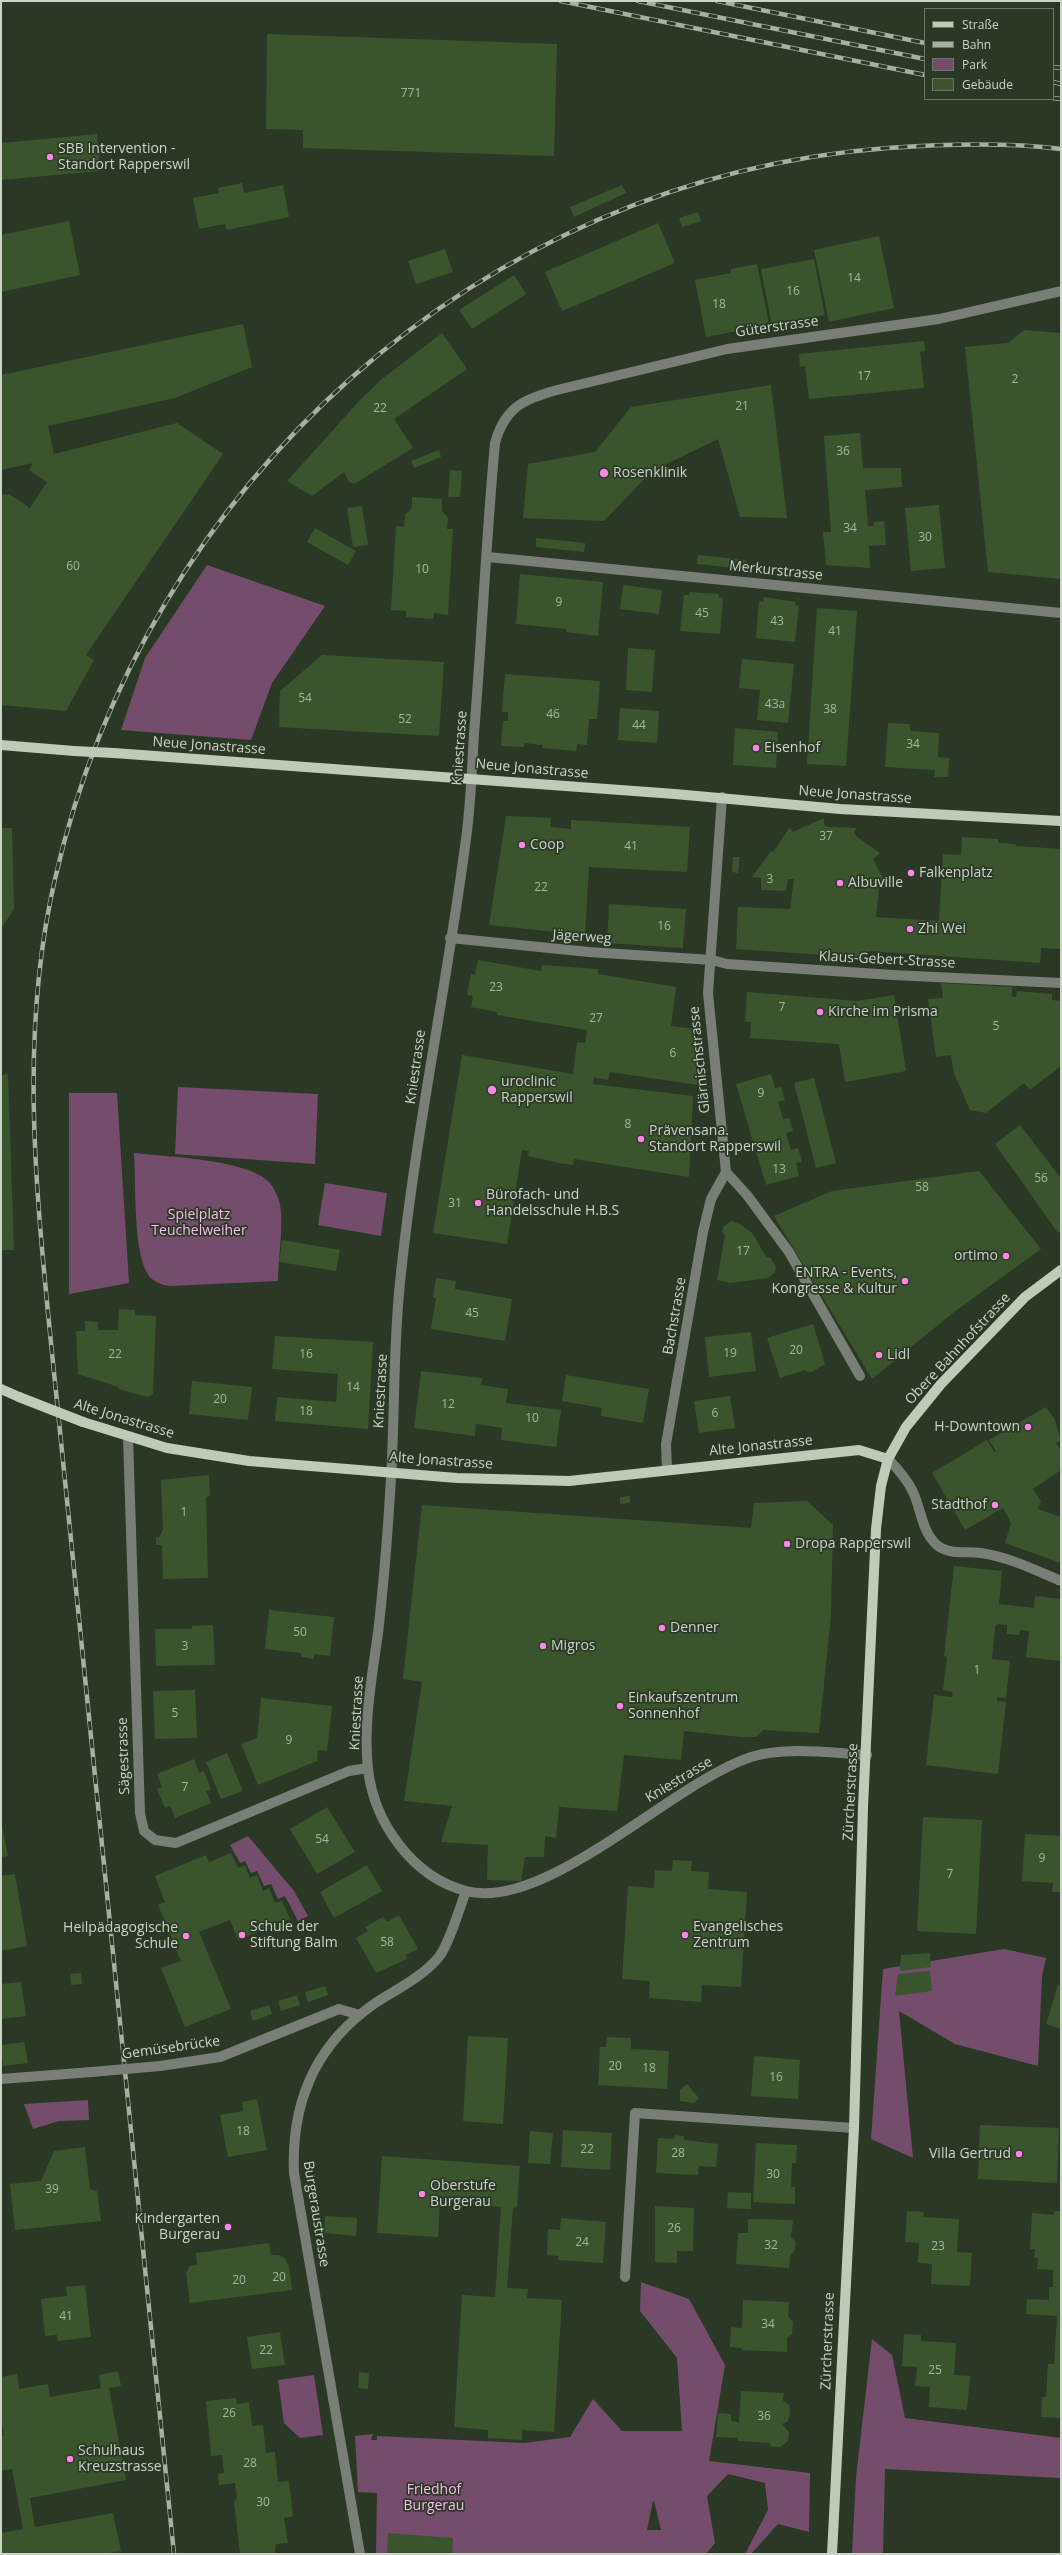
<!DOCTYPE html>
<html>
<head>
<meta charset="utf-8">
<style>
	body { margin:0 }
	#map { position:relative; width:1062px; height:2555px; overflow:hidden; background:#2b3826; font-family:"Open Sans",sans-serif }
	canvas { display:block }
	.frame { position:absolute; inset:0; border:2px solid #ccd4c9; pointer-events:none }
	.legend { position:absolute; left:924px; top:8px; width:130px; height:92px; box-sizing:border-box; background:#2b3826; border:1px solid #6b7667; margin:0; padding:5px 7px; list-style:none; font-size:12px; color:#ccd4c9 }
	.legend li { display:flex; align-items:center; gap:8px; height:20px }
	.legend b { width:20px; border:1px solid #6b7667 }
</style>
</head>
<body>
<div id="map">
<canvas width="1062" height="2555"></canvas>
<div class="frame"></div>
<ul class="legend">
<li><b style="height:5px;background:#bdcbb8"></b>Straße</li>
<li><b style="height:5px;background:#a7b0a3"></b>Bahn</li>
<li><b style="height:11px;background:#744d6c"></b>Park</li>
<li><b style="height:11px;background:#3a552d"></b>Gebäude</li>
</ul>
</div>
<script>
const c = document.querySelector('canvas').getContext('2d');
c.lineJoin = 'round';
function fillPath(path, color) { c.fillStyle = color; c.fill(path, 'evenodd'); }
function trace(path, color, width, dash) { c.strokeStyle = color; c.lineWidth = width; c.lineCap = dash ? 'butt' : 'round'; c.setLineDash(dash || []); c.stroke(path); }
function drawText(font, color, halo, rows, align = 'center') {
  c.font = font + ' "Open Sans",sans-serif'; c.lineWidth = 3.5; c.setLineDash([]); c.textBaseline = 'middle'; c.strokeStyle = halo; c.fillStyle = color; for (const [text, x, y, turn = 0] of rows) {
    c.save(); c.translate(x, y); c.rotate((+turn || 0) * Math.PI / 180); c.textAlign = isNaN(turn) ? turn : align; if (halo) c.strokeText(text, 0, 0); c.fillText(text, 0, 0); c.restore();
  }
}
const green = new Path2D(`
	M207 565 325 606 272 683 251 740 121 730 145 658Z
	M178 1087 318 1094 315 1164 175 1154Z
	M69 1093H117L129 1283 69 1294Z
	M134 1153C167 1157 244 1159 268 1181 274 1187 278 1196 280 1205 284 1224 278 1260 278 1281L170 1286C161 1285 151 1281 147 1273 133 1247 136 1184 134 1153Z
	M325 1183 387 1193 381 1236 318 1225Z
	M248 1836 294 1891 308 1916 298 1921 285 1896 278 1899 271 1884 264 1886 257 1871 251 1873 245 1861 240 1863 230 1845Z
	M1004 1949 1046 1958 1042 1976 1038 2066 955 2044 899 2011 913 2158 871 2139 883 1969Z
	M88 2100 89 2120 59 2121 33 2129 24 2104Z
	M641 2282 689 2299 725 2365 709 2461 810 2473 809 2532 778 2524 751 2554H745L768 2510 765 2483 728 2474 707 2496 715 2543 706 2554H376L377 2493 358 2492 355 2436 373 2434 371 2440H377V2436L524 2443 570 2437 593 2399 622 2431H682L677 2358 640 2311ZM653 2501H654L661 2530H647Z
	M872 2339 892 2355 905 2418 1061 2438V2478L885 2469 883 2554H852L856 2477Z
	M314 2375 323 2435 300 2438 284 2423 278 2380Z`);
const building = new Path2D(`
	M267 34 557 44 554 156 303 148V130L266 129Z
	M97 134 100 171 1 180V143Z
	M242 183 244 193 283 185 289 217 227 230 225 224 199 229 193 198 219 193 218 188Z
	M622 185 626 193 574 217 570 207Z
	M698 212 701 221 682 227 679 218Z
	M69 221 80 275 1 292V235Z
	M658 223 675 263 562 311 545 272Z
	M879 236 894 308 829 322 814 250Z
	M445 249 453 272 416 284 408 261Z
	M814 259 825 315 772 325 761 269Z
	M757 264 769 325 706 337 695 280 731 273V269Z
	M514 275 526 294 472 329 459 310Z
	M243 324 252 367 175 398 48 426 54 454 177 423 223 454 86 655 94 660 66 711 1 705V495L9 494 30 508 47 482 29 470 33 463 1 470V375Z
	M1024 330 1061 333V579L988 572 965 347 1008 343Z
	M442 333 467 369 394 419 413 448 354 484 349 482 344 472 312 496 287 481 361 399 382 379Z
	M924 341 925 351 920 352 924 388 809 399 805 366 800 367 799 354Z
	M771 385 787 518 740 517 718 439 652 471 604 521 523 518 528 464 595 452 631 407Z
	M860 433 863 468H901L902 487 865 490 868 526H874V522L884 521 886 545 869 546 870 568 826 565 823 532H831L824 436Z
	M439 450 441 457 414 468 411 461Z
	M450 470 462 471 460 497H448Z
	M412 497 442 499V511L448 518 447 529H453L448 615 434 613 433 619 406 617V611L391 610 396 526 404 527 405 515 412 508Z
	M939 505 945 568 911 571 905 508Z
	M362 506 368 545 353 547 347 508Z
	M315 528 356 551 348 565 307 542Z
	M536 538 585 543 584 552 536 547Z
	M698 555 746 560 745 569 697 564Z
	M520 574 603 582 598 636 566 632V629L516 624Z
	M623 585 662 590 659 614 620 609Z
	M689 592 719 594V597L723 598 720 634 680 631 684 595H689Z
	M764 597 796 602 795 605 799 606 795 642 756 638 759 601 763 602Z
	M817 608 857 611 846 766 807 764Z
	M628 648 655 650 652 692 626 690Z
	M322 655 444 662 439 736 279 727 280 691Z
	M742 659 794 664 788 723 757 720 760 690 739 688Z
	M505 674 600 681 597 719H589L587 745 577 744 576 751 542 748 543 745 524 743V747L501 746 503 721H508V712H502Z
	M620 708 659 711 657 743 618 740Z
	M888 723 909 724 911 731 939 733 938 757 949 758 948 777H934L935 770 885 767Z
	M735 728 778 732 776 768 733 765Z
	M506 816 551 818 550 827 571 829V820L690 827 687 872 589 867 585 935 489 925Z
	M824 818V824L828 827 857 828 854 832 857 837 880 853 873 859 888 888H879L876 917 939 921 943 854 961 855 962 837 998 839V843L1015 844 1016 846 1061 849V949L1041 948 1040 963 869 951 867 958 736 949 738 907 790 909 794 879H788L786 891 761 890V878L752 877 771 851 773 852 790 827 793 832Z
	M1 828H12L14 909 1 929Z
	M733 857H740L738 873 732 872Z
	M609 904 686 909 683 948 607 943Z
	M478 960 541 971 542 965 598 969V974L676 987 671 1026 695 1029 698 1085 610 1072 608 1080 594 1077 593 1084 693 1096 689 1177 574 1159 573 1165 559 1163 528 1156 529 1151 522 1150 507 1244 433 1233 462 1055 573 1074 577 1042 585 1043 587 1030 497 1015V1012L471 1007 473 996 467 995 471 974 475 975Z
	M941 983 1012 987V997H1016L1017 991 1052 994V1000L1061 1001V1066L1030 1090 1024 1083 986 1113 970 1110 954 1073 951 1055 936 1057 928 999 943 998Z
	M747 992 857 1001 894 995 906 1071 845 1082 839 1044 750 1038 751 1022H745Z
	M8 1074 14 1250H1V1075Z
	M771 1074 775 1088 781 1087 785 1100 778 1102 783 1119 789 1118 793 1131 786 1133 791 1150 798 1148 802 1162 796 1163 799 1176 766 1185 736 1084Z
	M814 1078 836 1163 816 1168 794 1083Z
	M1020 1125 1060 1177 1061 1176V1231L1058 1233 995 1144Z
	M979 1171 1041 1249 954 1312 872 1379 774 1216 832 1191Z
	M731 1221 740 1224 752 1233 767 1258 770 1257 776 1267 775 1272 768 1278 730 1283 717 1280 725 1235 722 1231 724 1226Z
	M282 1240 340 1250 336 1271 279 1262Z
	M436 1278 456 1281 455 1289 512 1299 505 1341 431 1329 436 1298 433 1297Z
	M119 1309 135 1310V1315L156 1316 153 1394 148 1397 118 1389 119 1387 78 1374 76 1331H85V1321L98 1322V1330H118Z
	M813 1324 825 1364 810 1373 805 1370 780 1378 767 1338Z
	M751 1332 756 1371 709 1377 705 1337Z
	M275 1336 373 1342 368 1429 275 1421 277 1397 336 1402 338 1374 272 1369Z
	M421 1371 482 1378 481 1385 508 1389 506 1403 561 1410 556 1447 501 1440 502 1428 476 1424 475 1436 414 1428Z
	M566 1375 649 1389 643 1423 601 1416 602 1408 562 1401Z
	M192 1381 252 1387 248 1420 189 1414Z
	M730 1396 735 1428 699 1433 694 1401Z
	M1046 1407 1055 1420 1061 1441 1056 1443 1061 1451V1470L1033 1489 1041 1501 1038 1509 1061 1517V1563L1005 1543 1011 1523 1003 1508 965 1530 932 1473 987 1440 994 1452 996 1451 989 1440Z
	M209 1475 210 1496 206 1497 208 1578 163 1579 162 1545H156V1537H159L163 1530 161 1480Z
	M630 1496V1503L620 1504V1497Z
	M807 1501 833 1525 831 1615 819 1733 763 1730 756 1737H741L684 1731 681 1760 624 1755 617 1811 559 1807 556 1838 545 1836 544 1857H525L521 1881 487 1880 488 1845 441 1842 452 1806 404 1801 422 1682 403 1679 422 1505 751 1528 754 1503Z
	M954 1566 1002 1571 999 1604 1034 1608 1035 1596 1061 1599V1661L1026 1657 1029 1631 1020 1630 1019 1635 1007 1634V1625L998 1624 995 1627 992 1659 1010 1661 1006 1698 997 1697V1701L1006 1702 998 1774 926 1765 934 1695 952 1697 953 1692 943 1690 947 1657 944 1656Z
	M269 1610 334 1617 330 1656 314 1654V1659L301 1657V1653L265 1649Z
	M213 1625 215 1665 156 1666 155 1629H192V1626Z
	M195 1690 197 1738 155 1739 153 1691Z
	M261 1698 332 1706 327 1751 318 1750 317 1761 258 1785 241 1744 257 1738Z
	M227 1753 243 1791 221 1799 206 1762Z
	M194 1759 199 1773 204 1771 211 1790 206 1791 211 1803 175 1818 170 1806 165 1808 157 1789 162 1787 157 1774Z
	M327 1807 355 1852 317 1874 290 1829Z
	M923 1817 982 1820 976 1934 917 1931Z
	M1 1821 8 1856 1 1857Z
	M1025 1834 1061 1836V1892H1052L1053 1883 1022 1881Z
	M231 1853 238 1868 245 1865 250 1878 257 1875 263 1891 269 1888 275 1903 282 1901 290 1919 238 1940 230 1920 199 1932 231 2009 185 2027 161 1968 181 1961 158 1905 165 1902 155 1876 206 1855 209 1862Z
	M673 1860 692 1861 691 1871 709 1872 708 1889 747 1892 741 1987 702 1985 701 2002 649 1998 650 1981 622 1979 628 1886 654 1888 655 1870 672 1871Z
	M367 1865 382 1891 334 1918 320 1892Z
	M15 1874 27 1946 1 1951V1876Z
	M399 1915 418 1949 406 1955 407 1959 376 1973 356 1938 368 1931 365 1927 383 1917 387 1922Z
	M930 1953 931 1967 900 1971 901 1955Z
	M930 1971 932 1991 895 1996 898 1974Z
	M81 1973 82 1984 71 1985 70 1974Z
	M21 1982 26 2016 1 2019V1984Z
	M1058 1985 1061 1986V2029L1046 2024Z
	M325 1986 328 1995 308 2002 305 1992Z
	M297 1995 300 2005 281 2011 278 2001Z
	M269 2005 272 2014 253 2021 250 2011Z
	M468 2036 508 2038 503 2124 463 2121Z
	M607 2037 631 2038V2049L669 2051 667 2089 598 2085 600 2047H606Z
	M24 2042 28 2063 3 2066 1 2045Z
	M754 2056 800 2060 798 2099 751 2096Z
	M687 2084 699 2098 694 2103 680 2101V2090Z
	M257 2099 267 2150 228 2157 220 2115 243 2111 242 2102Z
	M980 2125 1059 2128 1057 2183 978 2179Z
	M563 2130 612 2133 610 2170 561 2167Z
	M530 2131 553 2133 550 2164 528 2163Z
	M675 2135 684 2136V2140L718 2144 716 2167 699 2166 698 2175 656 2173 658 2138 674 2139Z
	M756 2143 797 2145 796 2163H792L791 2187H795V2204L753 2202Z
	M85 2147 90 2189 97 2191 101 2221 15 2230 10 2184 41 2181 54 2151Z
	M382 2156 520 2166 517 2207 513 2208 507 2288 528 2289 527 2298 562 2300 554 2432 522 2430V2440L488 2438V2430L454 2427 462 2295 495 2297 501 2207 440 2202 438 2237 377 2233Z
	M728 2192 751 2193V2209L727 2208Z
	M655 2206 694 2208 693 2251H677V2263L655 2262Z
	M907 2211 924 2212 923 2217 959 2219 957 2252 972 2253 970 2286 931 2284 932 2264 918 2263 919 2243 905 2242Z
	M1054 2211H1061V2418L1041 2417 1042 2397H1046L1048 2364H1054L1057 2316 1026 2314 1027 2299 1049 2300V2287H1053V2270L1037 2269 1038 2258H1034L1035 2249H1030L1032 2213 1054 2215Z
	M325 2216 357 2218 356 2236 324 2233Z
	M561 2218 606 2222 603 2263 558 2260V2256L547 2255 548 2229 560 2230Z
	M748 2219 793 2220 791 2237 796 2242 795 2250 790 2256 789 2268 736 2264 738 2233H748Z
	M269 2243 271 2255H278L285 2258 289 2266 292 2290 190 2303 186 2273 190 2266 197 2265 196 2253Z
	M85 2285 91 2337 58 2341 57 2335 45 2336 41 2299 67 2296 66 2287Z
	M743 2300 789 2302 788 2316 793 2322 792 2334 787 2338V2352L742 2350V2348L730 2347 731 2327 742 2328Z
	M280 2332 285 2365 252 2369 247 2337Z
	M904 2334 921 2335V2341L956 2343 954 2375 970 2376 967 2410 929 2407 930 2387 915 2386 917 2367 902 2366Z
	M118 2371 121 2386 109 2388 126 2480 30 2498 35 2527 113 2513 121 2551 102 2554H1V2533L23 2529 12 2469 1 2471V2436L4 2435 1 2417V2377L17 2374 19 2389 48 2384 50 2397 101 2388 99 2375Z
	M359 2372 369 2373 368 2389 358 2388Z
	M741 2391 784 2393 783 2401 789 2405 790 2413 788 2421 782 2424 789 2432 788 2441 780 2447H772L769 2443 738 2441V2438L716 2437 718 2413 731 2414V2421L739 2422Z
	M236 2398 237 2404 249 2402 252 2426 263 2425 266 2453 275 2452 278 2482 289 2481 293 2516 284 2518 288 2543 276 2544 275 2554H240L234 2502 237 2498 235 2483 219 2485 218 2474 224 2473 222 2455 211 2456 206 2401Z
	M388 2533 453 2538 452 2554H387Z`);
const minor = new Path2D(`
	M488 557 1061 613
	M722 797 708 993 726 1172 747 1195 789 1252 860 1376
	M450 938 589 952 712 960 727 964 893 975 1061 983
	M128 1437 140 1813 144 1831 155 1840 176 1843 349 1771 368 1768
	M888 1459C898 1469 907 1479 913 1492 921 1509 922 1532 937 1545 948 1555 967 1551 981 1553 1009 1557 1035 1570 1061 1581
	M667 1470 666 1444 703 1232 711 1199 726 1172
	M867 1755C830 1753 788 1746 751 1757 672 1783 546 1912 466 1891 412 1877 374 1822 368 1769 363 1724 372 1677 378 1633 384 1581 388 1530 391 1478 395 1413 393 1348 400 1283 415 1132 448 982 467 831 471 799 472 766 474 734 482 637 486 539 495 443 505 407 524 399 557 390L727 349 939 319 1061 291
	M160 2066 220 2057 339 2009 360 2015
	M1 2079 92 2072
	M625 2277 635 2113 854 2128
	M360 2554 294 2173C291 2103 315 2045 374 2004 395 1990 421 1978 438 1958 448 1947 460 1907 466 1891`);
const major = new Path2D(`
	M1 745 74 751
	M114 753 675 794 840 809 1061 821
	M1 1389 19 1397
	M83 1422 167 1448 249 1461 457 1478 569 1481 859 1450 888 1459
	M832 2554 854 2128 863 1807 876 1529 881 1486 888 1459 906 1427 941 1384 1025 1297 1061 1270`);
const rail = new Path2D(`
	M561 1 925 75
	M638 1 925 59
	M717 1 925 43
	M1053 67 1061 68
	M1053 82 1061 84
	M1053 98 1061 99
	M174 2554 50 1333C35 1181 20 1030 55 879 144 485 481 178 888 148 945 144 1004 142 1061 149`);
const minorBridge = new Path2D(`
	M92 2072 160 2066`);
const majorBridge = new Path2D(`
	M74 751 114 753
	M19 1397 83 1422`);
const markers = [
	[50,157,4,"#fb87e6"],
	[604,473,5,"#fb87e6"],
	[756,748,4,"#fb87e6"],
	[522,845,4,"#fb87e6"],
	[911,873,4,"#fb87e6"],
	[840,883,4,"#fb87e6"],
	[910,929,4,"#fb87e6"],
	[820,1012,4,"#fb87e6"],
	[492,1090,5,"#fb87e6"],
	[641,1139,4,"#fb87e6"],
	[478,1203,4,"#fb87e6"],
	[1006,1256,4,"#fb87e6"],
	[905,1281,4,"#fb87e6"],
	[879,1355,4,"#fb87e6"],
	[1028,1427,4,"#fb87e6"],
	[995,1505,4,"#fb87e6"],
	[787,1544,4,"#fb87e6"],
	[662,1628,4,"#fb87e6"],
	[543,1646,4,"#fb87e6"],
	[620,1706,4,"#fb87e6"],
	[242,1935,4,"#fb87e6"],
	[685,1935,4,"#fb87e6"],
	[186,1936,4,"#fb87e6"],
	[1019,2154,4,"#fb87e6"],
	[422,2194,4,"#fb87e6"],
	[228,2227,4,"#fb87e6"],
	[70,2459,4,"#fb87e6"]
];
const numberNames = [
	["771",411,94],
	["14",854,279],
	["16",793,292],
	["18",719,305],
	["17",864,377],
	["2",1015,380],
	["21",742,407],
	["22",380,409],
	["36",843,452],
	["34",850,529],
	["30",925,538],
	["60",73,567],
	["10",422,570],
	["9",559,603],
	["45",702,614],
	["43",777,622],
	["41",835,632],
	["54",305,699],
	["43a",775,705],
	["38",830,710],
	["46",553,715],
	["52",405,720],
	["44",639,726],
	["34",913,745],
	["37",826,837],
	["41",631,847],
	["3",770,880],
	["22",541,888],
	["16",664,927],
	["23",496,988],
	["7",782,1008],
	["27",596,1019],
	["5",996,1027],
	["6",673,1054],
	["9",761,1094],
	["8",628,1125],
	["13",779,1170],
	["56",1041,1179],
	["58",922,1188],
	["31",455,1204],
	["17",743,1252],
	["45",472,1314],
	["20",796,1351],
	["19",730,1354],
	["22",115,1355],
	["16",306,1355],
	["14",353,1388],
	["20",220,1400],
	["12",448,1405],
	["18",306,1412],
	["6",715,1414],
	["10",532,1419],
	["1",184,1513],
	["50",300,1633],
	["3",185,1647],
	["1",977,1671],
	["5",175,1714],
	["9",289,1741],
	["7",185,1788],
	["54",322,1840],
	["9",1042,1859],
	["7",950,1875],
	["58",387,1943],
	["20",615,2067],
	["18",649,2069],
	["16",776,2078],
	["18",243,2132],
	["22",587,2150],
	["28",678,2154],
	["30",773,2175],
	["39",52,2190],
	["26",674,2229],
	["24",582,2243],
	["32",771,2246],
	["23",938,2247],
	["20",279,2278],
	["20",239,2281],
	["41",66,2317],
	["34",768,2325],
	["22",266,2351],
	["25",935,2371],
	["26",229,2414],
	["36",764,2417],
	["28",250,2464],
	["30",263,2503]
];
const poiNames = [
	["SBB Intervention -",58,149],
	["Standort Rapperswil",58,165],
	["Rosenklinik",613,473],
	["Eisenhof",764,748],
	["Coop",530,845],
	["Falkenplatz",919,873],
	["Albuville",848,883],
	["Zhi Wei",918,929],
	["Kirche im Prisma",828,1012],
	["uroclinic",501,1082],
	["Rapperswil",501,1098],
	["Prävensana.",649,1131],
	["Standort Rapperswil",649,1147],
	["Bürofach- und",486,1195],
	["Handelsschule H.B.S",486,1211],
	["ortimo",998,1256,"right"],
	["ENTRA - Events,",897,1273,"right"],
	["Kongresse & Kultur",897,1289,"right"],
	["Lidl",887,1355],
	["H-Downtown",1020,1427,"right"],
	["Stadthof",987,1505,"right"],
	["Dropa Rapperswil",795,1544],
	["Denner",670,1628],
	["Migros",551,1646],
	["Einkaufszentrum",628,1698],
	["Sonnenhof",628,1714],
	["Schule der",250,1927],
	["Stiftung Balm",250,1943],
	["Evangelisches",693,1927],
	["Zentrum",693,1943],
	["Heilpädagogische",178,1928,"right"],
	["Schule",178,1944,"right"],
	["Villa Gertrud",1011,2154,"right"],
	["Oberstufe",430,2186],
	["Burgerau",430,2202],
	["Kindergarten",220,2219,"right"],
	["Burgerau",220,2235,"right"],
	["Schulhaus",78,2451],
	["Kreuzstrasse",78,2467]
];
const streetNames = [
	["Güterstrasse",777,327,-8],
	["Merkurstrasse",776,571,6],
	["Neue Jonastrasse",209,746,4],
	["Kniestrasse",460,748,-86],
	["Neue Jonastrasse",532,769,5],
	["Neue Jonastrasse",855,795,4],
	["Jägerweg",582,937,4],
	["Klaus-Gebert-Strasse",887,960,3],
	["Glärnischstrasse",700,1060,-96],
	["Kniestrasse",416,1067,-82],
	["Bachstrasse",675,1316,-80],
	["Obere Bahnhofstrasse",958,1349,-47],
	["Kniestrasse",381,1391,-87],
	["Alte Jonastrasse",124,1419,17],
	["Alte Jonastrasse",761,1446,-6],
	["Alte Jonastrasse",441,1461,4],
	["Kniestrasse",357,1713,-87],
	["Sägestrasse",124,1756,-92],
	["Kniestrasse",679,1780,-31],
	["Zürcherstrasse",851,1792,-87],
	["Gemüsebrücke",171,2048,-8],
	["Burgeraustrasse",316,2214,81],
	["Zürcherstrasse",828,2341,-88]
];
const parkNames = [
	["Spielplatz",199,1215],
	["Teuchelweiher",199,1231],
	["Friedhof",434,2490],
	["Burgerau",434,2506]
];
fillPath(green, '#744d6c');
fillPath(building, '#3a552d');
trace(minor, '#797f76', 10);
trace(major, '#bdcbb8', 10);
trace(rail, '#a7b0a3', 4.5);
trace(rail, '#2b3826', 3, [9]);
trace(minorBridge, '#797f76', 10);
trace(majorBridge, '#bdcbb8', 10);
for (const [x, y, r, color] of markers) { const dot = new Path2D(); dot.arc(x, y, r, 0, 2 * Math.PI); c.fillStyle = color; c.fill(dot); trace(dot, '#2b3826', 1.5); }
drawText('12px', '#a8b4a2', null, numberNames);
drawText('14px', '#ccd4c9', '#2b3826', poiNames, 'left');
drawText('14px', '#ccd4c9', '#2b3826', streetNames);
drawText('14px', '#fdbbef', '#2b3826', parkNames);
</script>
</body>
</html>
